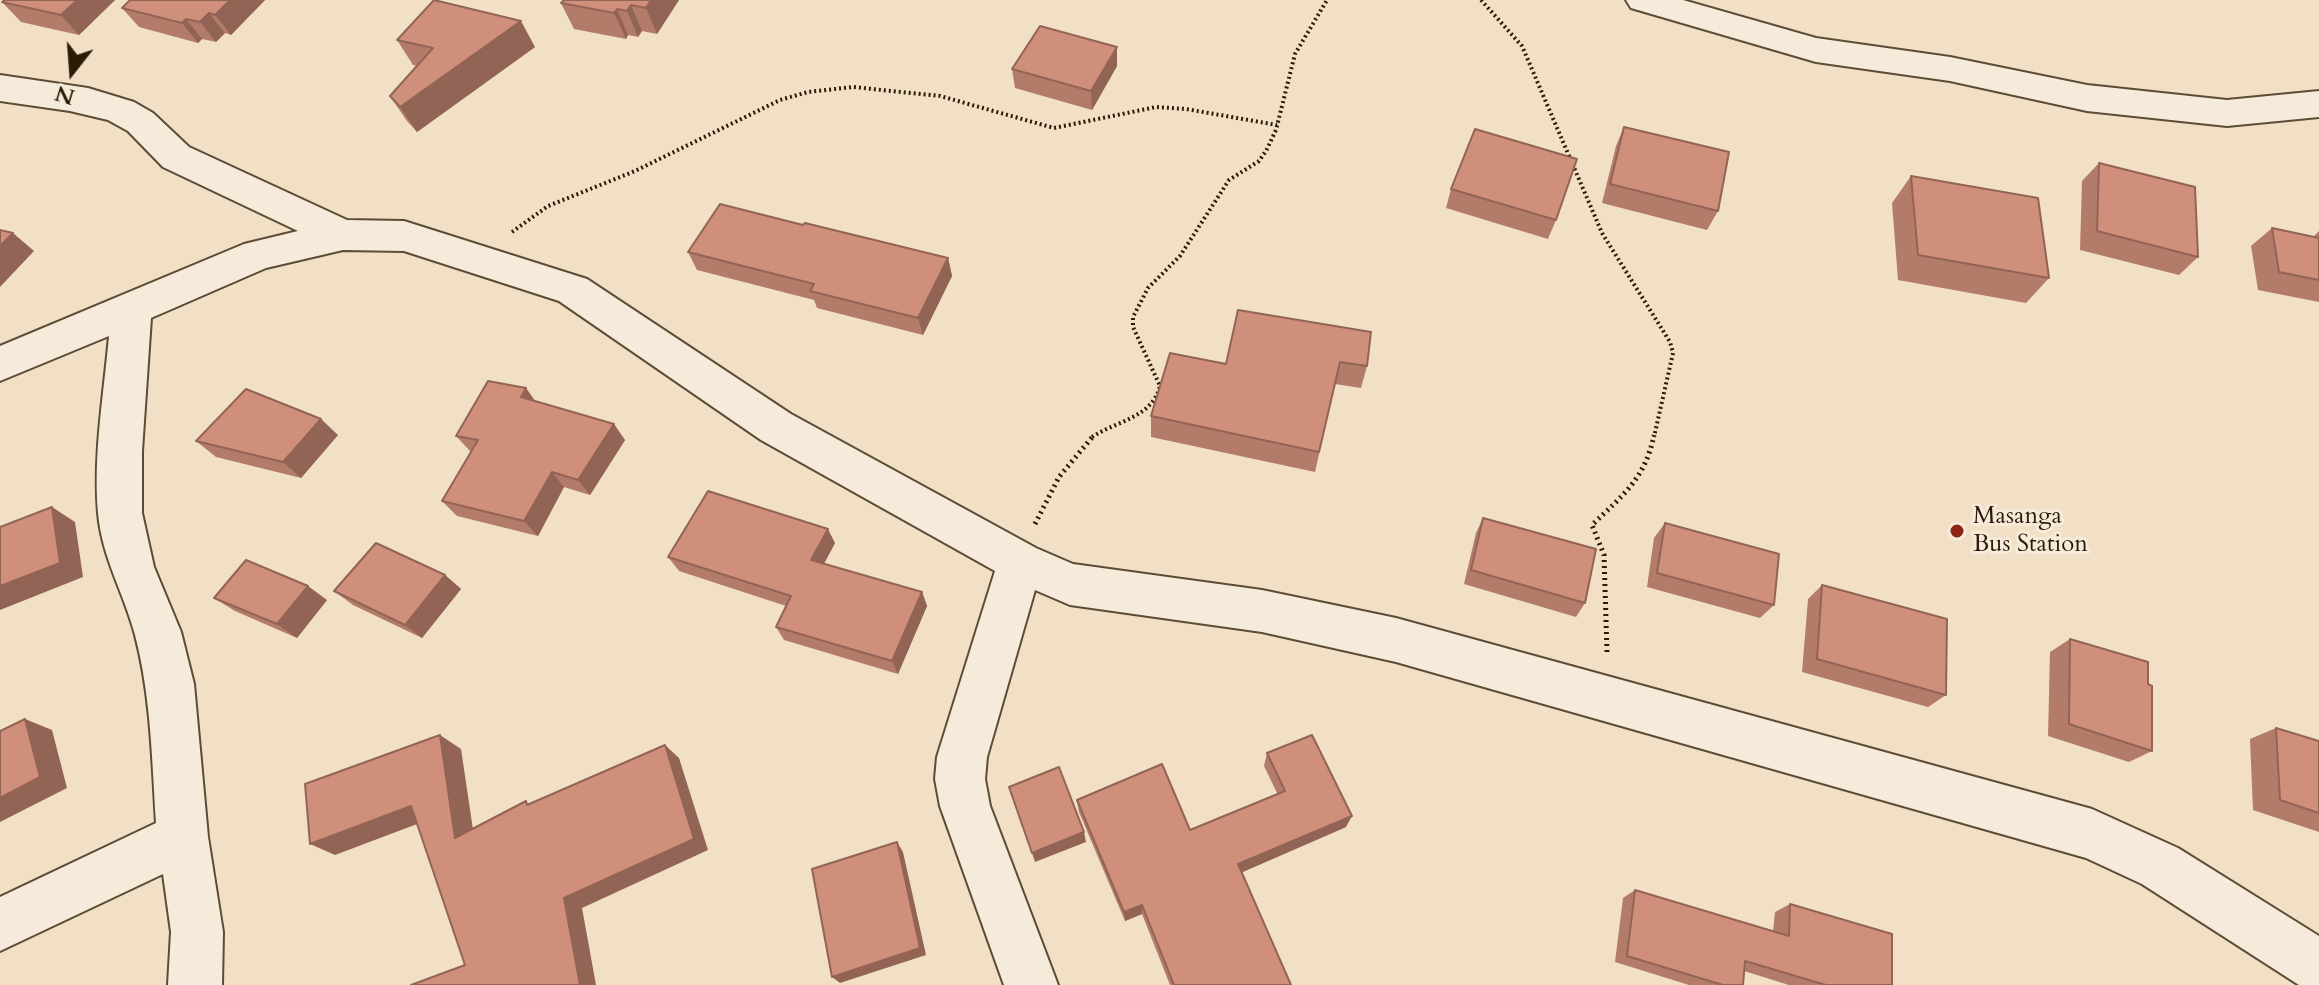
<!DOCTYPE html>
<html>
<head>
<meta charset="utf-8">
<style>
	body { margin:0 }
	#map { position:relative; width:2319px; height:985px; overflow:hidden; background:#f1e0c6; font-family:Cardo,serif }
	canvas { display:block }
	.north { position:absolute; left:32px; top:32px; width:80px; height:80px; -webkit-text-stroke:6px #f6ebda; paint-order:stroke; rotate:197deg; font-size:22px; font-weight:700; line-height:32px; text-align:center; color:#2b1b06 }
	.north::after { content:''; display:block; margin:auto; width:28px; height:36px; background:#2b1b06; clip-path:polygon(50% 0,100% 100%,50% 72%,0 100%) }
</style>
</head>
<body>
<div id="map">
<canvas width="2319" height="985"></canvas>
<div class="north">N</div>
</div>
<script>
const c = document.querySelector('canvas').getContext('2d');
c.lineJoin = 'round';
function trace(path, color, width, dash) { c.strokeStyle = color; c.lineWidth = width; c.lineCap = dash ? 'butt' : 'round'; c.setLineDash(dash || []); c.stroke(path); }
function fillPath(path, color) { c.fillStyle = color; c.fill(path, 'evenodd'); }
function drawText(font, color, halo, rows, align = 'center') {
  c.font = font + ' Cardo,serif'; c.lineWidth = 6; c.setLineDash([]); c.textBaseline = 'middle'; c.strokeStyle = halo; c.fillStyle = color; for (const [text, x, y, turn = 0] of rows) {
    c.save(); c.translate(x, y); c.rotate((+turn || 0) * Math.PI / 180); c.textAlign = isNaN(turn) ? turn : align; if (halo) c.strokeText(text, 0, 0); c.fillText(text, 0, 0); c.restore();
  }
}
const pathFar1 = new Path2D(`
	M1481 0 1522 46 1602 233 1670 342 1673 353 1654 437
	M512 232 548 206 635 171 780 100 808 92 853 87 940 96 1054 128 1156 107 1186 109 1277 125
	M1092 437C1116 421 1152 418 1160 386L1133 327V317L1148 288 1180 256 1229 180 1259 161 1266 151 1276 130 1295 54 1327 0`);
const path = new Path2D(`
	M1035 524 1059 477 1094 435
	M1607 652 1604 555 1592 525C1623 495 1645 479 1654 435`);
const minor = new Path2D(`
	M1626 0H1683L1816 38 1950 57 2087 85 2227 100 2319 91V117L2227 126 2087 111 1950 81 1816 62 1631 8Z
	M0 75 88 88 134 102 153 113 189 147 347 220 404 221 587 279 791 414 1036 548 1073 564 1262 590 1396 618 2092 809 2178 848 2319 936V985H2299L2142 884 2086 858 1396 662 1262 632 1070 605 1035 590 987 757 985 779 990 806 1058 985H1004L940 806 935 779 937 757 995 571 761 440 559 301 404 251 343 250 266 268 151 318 142 451V513L154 567 181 632 194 684 208 837 223 932 222 985H168L171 932 163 874 0 951V897L156 823C152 760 151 696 135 635 124 593 102 558 98 513 93 454 104 393 109 336L0 381V346L244 244 298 231 163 167 128 131 108 120 70 111 0 101Z`);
const wall = new Path2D(`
	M5 0H115L79 35 21 22 2 2Z
	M265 0 231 35 225 33 216 42 202 39 198 43 139 27 122 8Z
	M564 0H679L657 34 642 31 638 37 628 35 626 39 574 29 561 3Z
	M397 40 535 47 417 132 407 121 390 96 417 66 413 65Z
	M1117 47V66L1092 110 1015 88 1012 69Z
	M1624 127 1718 211 1707 230 1602 203 1616 146Z
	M2099 163 2198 257 2179 275 2080 250 2082 181Z
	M1911 176 2049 278 2026 303 1898 280 1892 203Z
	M1451 189 1556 220 1548 239 1446 208Z
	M803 225 948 258 952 276 923 335 817 308 814 300 697 270 688 252Z
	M2272 228 2313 237 2319 231V302L2258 290 2251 246Z
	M1238 310 1367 366 1361 388 1335 384 1315 472 1151 437V416L1226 364Z
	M536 402 625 440 590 495 564 487 538 536 457 516 442 501 471 452 456 436Z
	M338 435 301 478 216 457 196 441Z
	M1483 518 1585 603 1576 617 1464 584 1476 533Z
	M1665 523 1774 605 1760 618 1647 587 1654 538Z
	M835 543 824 564 922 592 927 606 898 674 784 640 776 627 786 606 679 571 668 557Z
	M445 575 461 589 422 638 353 605 334 591Z
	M1822 585 1946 695 1928 707 1802 672 1808 599Z
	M214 598 327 600 297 638 235 611Z
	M2070 639 2148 684 2152 751 2129 762 2048 736 2050 652Z
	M2276 728 2319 741V832L2253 810 2250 739Z
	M1267 753 1346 827 1242 872 1291 985H1170L1142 914 1125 921 1079 812 1077 800 1190 830 1278 795 1264 766Z
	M1635 890 1773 931 1775 912 1790 904 1892 985H1789L1744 971 1743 985H1689L1615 962 1623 898Z`);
const shadedWall = new Path2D(`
	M77 0H115L79 35 61 15Z
	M230 0H265L231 35 215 15Z
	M651 0H679L657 34 646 8Z
	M631 5 642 31 638 37 627 11Z
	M617 9 628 35 626 39 614 13Z
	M209 13 225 33 216 42 200 22Z
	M186 19 202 39 198 43 182 23Z
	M521 21 535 47 417 132 400 107Z
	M1117 47V66L1092 110 1091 91Z
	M13 233 34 251 0 287V246Z
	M948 258 952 276 923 335 918 318Z
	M526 388 538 405 521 397Z
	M321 419 338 435 301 478 283 462Z
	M614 424 625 440 590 495 578 480Z
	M552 472 564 487 538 536 524 521Z
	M52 507 75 522 83 577 0 610V586Z
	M828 529 835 543 818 574 811 560Z
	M445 575 461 589 422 638 405 625Z
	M308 586 327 600 297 638 277 624Z
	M922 592 927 606 898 674 892 661Z
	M25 719 52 730 67 788 0 822V798Z
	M440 735 461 749 476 850 455 838Z
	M665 745 679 758 708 850 582 908 596 985H580L564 898Z
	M411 806 433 818 335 855 310 844Z
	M1352 816 1346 827 1236 875 1238 864Z
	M1084 832 1086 842 1035 862 1032 853Z
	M897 842 903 852 926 955 840 983 832 977Z
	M1142 905V914L1125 921 1124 912Z`);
const building = new Path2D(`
	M5 0H77L61 15 2 2Z
	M130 0H230L215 15 209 13 200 22 186 19 182 23 122 8Z
	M434 0 521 21 400 107 390 96 433 48 397 40Z
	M564 0H651L646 8 631 5 627 11 617 9 614 13 561 3Z
	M1040 26 1117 47 1091 91 1012 69Z
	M1624 127 1729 152 1718 211 1610 184Z
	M1475 129 1577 159 1556 220 1451 189Z
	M2099 163 2195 187 2198 257 2097 231Z
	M1911 176 2038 198 2049 278 1918 255Z
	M720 204 803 225 805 223 948 258 918 318 810 291 814 284 688 252Z
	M2272 228 2319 238V280L2279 272Z
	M0 230 13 233 0 246Z
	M1238 310 1371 332 1367 366 1340 362 1319 452 1151 416 1170 353 1226 364Z
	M488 381 526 388 521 397 614 424 578 480 552 472 524 521 442 501 478 440 456 436Z
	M246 389 321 419 283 462 196 441Z
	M708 491 828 529 811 560 922 592 892 661 776 627 791 596 668 557Z
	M52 507 60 563 0 586V527Z
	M1483 518 1596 549 1585 603 1471 570Z
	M1665 523 1779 554 1774 605 1657 573Z
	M376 543 445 575 405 625 334 591Z
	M246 560 308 586 277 624 214 598Z
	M1822 585 1947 619 1946 695 1817 659Z
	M2070 639 2148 662V684L2152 686V751L2069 724Z
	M25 719 40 777 0 798V731Z
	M2276 728 2319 741V813L2280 800Z
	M440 735 455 838 526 801 527 805 665 745 694 839 564 898 580 985H411L465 965 411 806 310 844 305 784Z
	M1312 735 1352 816 1238 864 1291 985H1174L1142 905 1124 912 1077 800 1162 764 1190 830 1285 791 1267 753Z
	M1059 767 1084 832 1032 853 1009 787Z
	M897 842 920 948 832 977 812 869Z
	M1635 890 1789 936 1790 904 1892 934V985H1826L1745 961 1743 985H1723L1627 956Z`);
const markers = [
	[1957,531,8,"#8f2418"]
];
const poiNames = [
	["Masanga",1973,517],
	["Bus Station",1973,545]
];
trace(minor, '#5c4c36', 4);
trace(pathFar1, '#2b1b06', 4, [2, 3]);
trace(path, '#2b1b06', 5, [2, 4]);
fillPath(minor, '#f6ebda');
fillPath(wall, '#b37b69');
fillPath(shadedWall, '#926455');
fillPath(building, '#d08f7a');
trace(building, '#926455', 2);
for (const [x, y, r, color] of markers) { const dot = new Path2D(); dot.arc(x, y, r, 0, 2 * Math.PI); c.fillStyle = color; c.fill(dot); trace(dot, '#f6ebda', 3); }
drawText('24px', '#2b1b06', '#f6ebda', poiNames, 'left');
</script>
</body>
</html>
